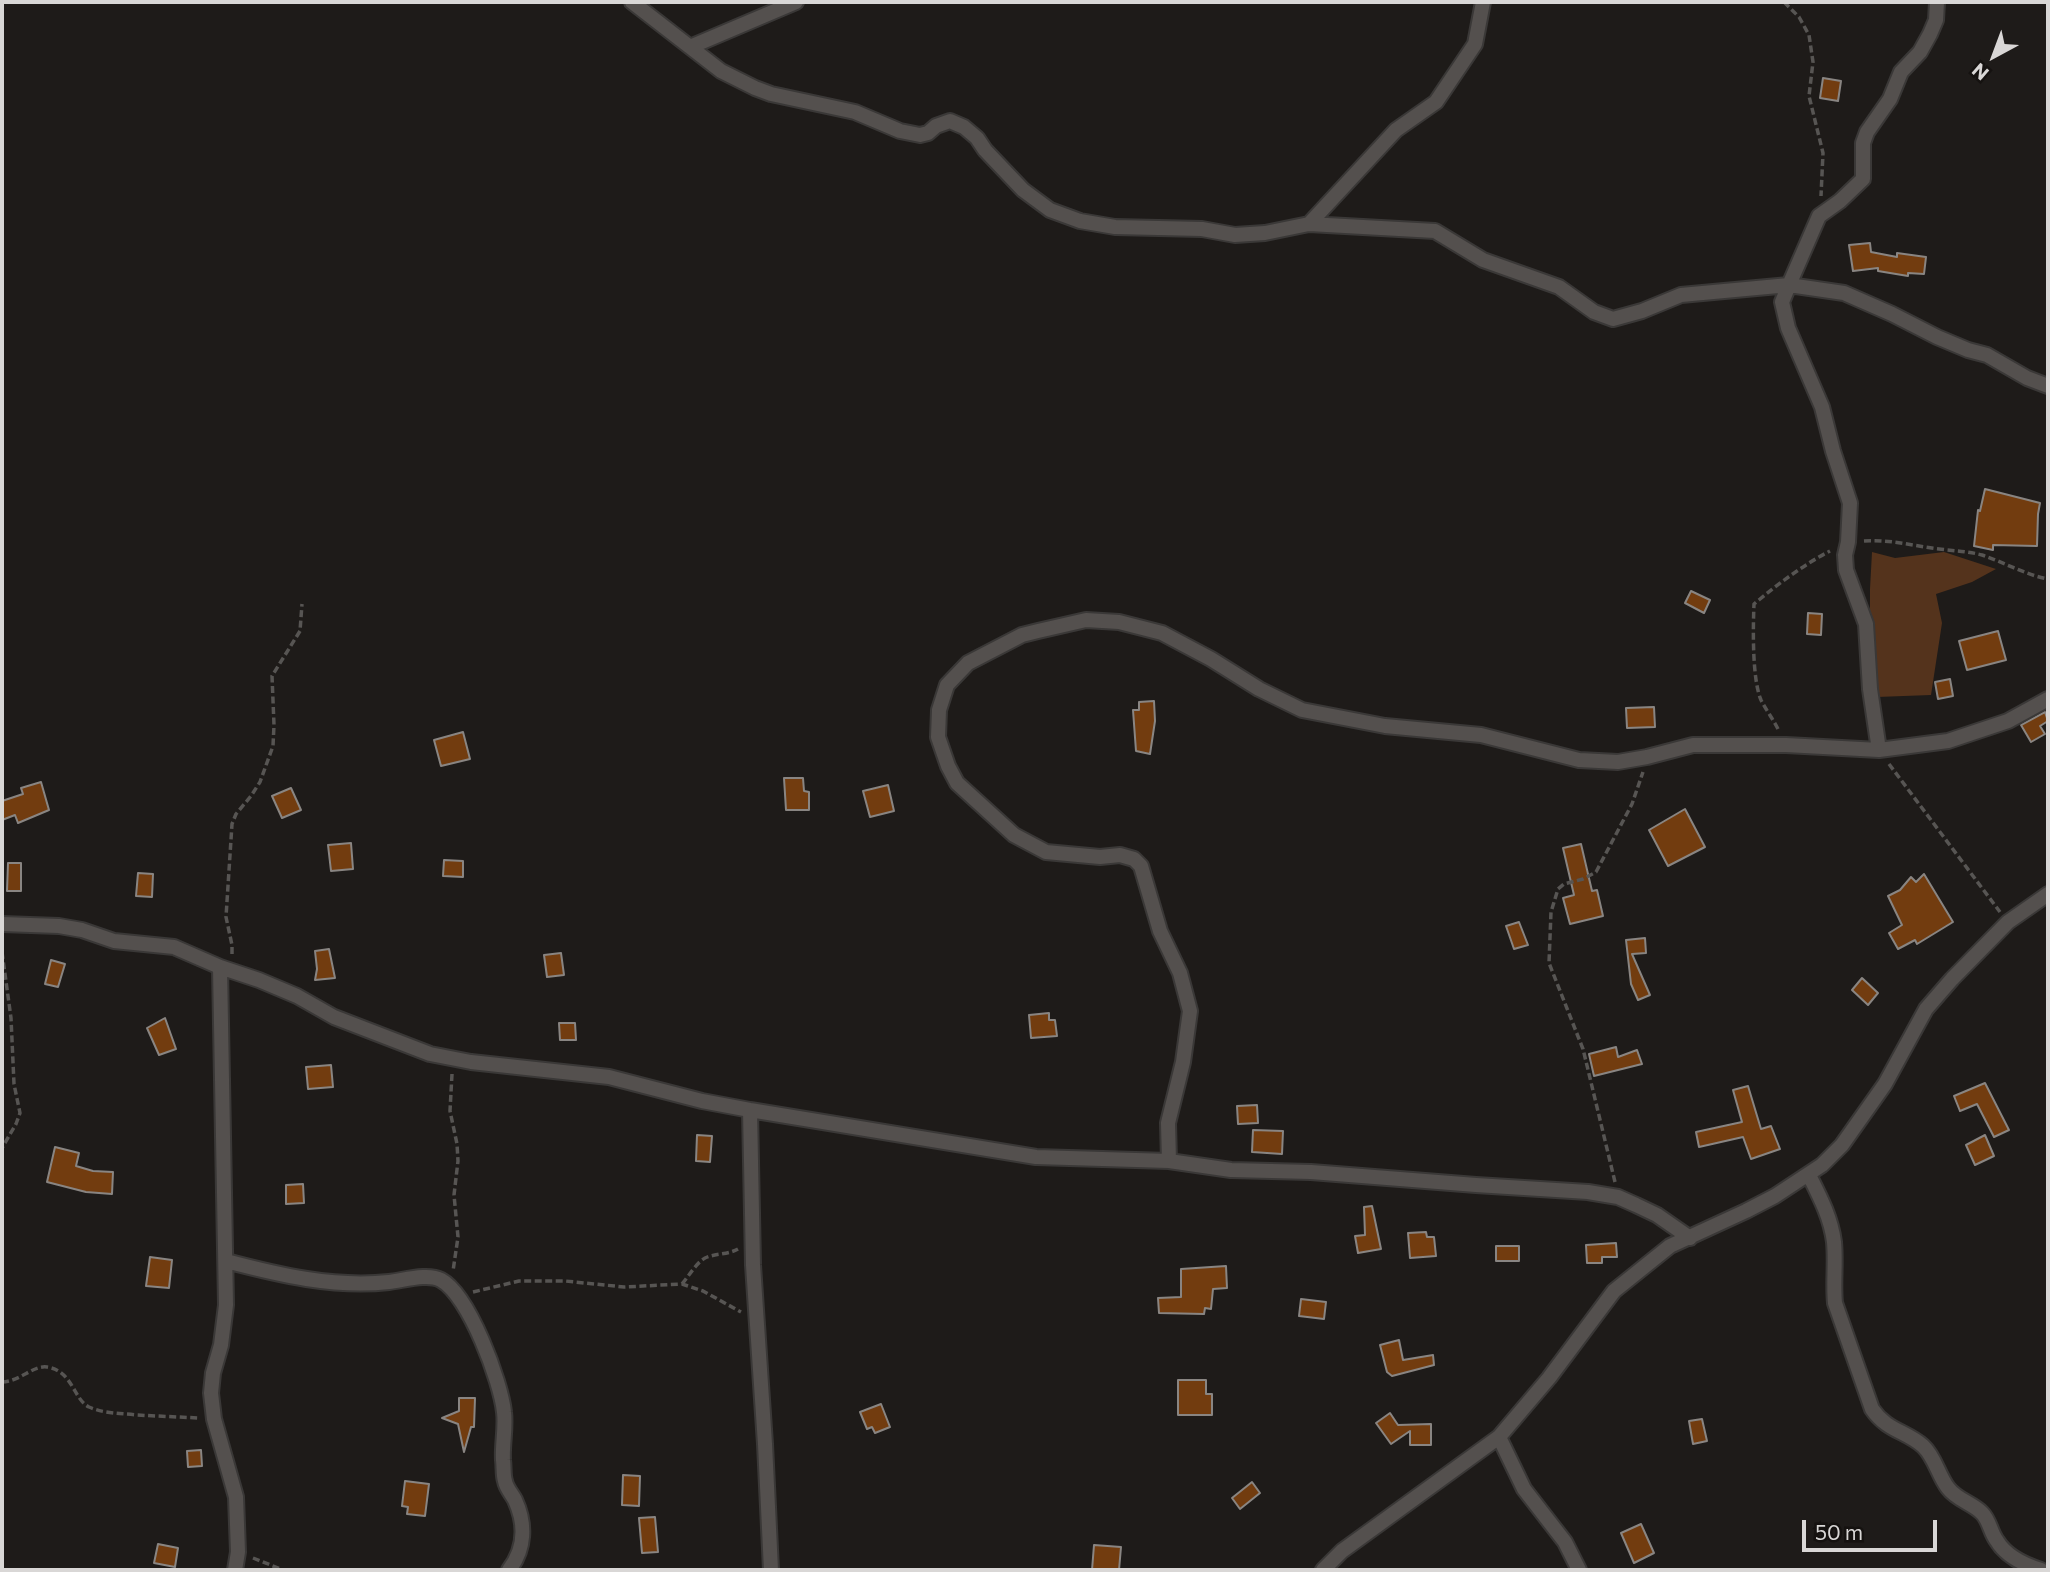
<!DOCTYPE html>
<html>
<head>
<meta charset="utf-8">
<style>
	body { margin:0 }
	#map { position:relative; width:2050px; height:1572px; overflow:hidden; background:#1e1b19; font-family:Commissioner,sans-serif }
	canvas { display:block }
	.frame { position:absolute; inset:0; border:4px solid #d9d7d6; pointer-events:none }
	.north { position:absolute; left:1959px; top:21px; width:70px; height:70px; -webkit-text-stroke:5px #151210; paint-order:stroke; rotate:221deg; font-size:19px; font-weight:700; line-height:28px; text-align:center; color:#d9d7d6 }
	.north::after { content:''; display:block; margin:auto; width:24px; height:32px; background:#d9d7d6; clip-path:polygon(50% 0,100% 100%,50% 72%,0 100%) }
	.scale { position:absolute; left:1802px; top:1520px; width:135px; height:32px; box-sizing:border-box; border:4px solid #d9d7d6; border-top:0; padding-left:9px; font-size:21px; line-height:24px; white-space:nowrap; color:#d9d7d6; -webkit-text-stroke:5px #151210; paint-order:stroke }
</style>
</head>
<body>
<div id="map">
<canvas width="2050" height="1572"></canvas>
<div class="frame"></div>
<div class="north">N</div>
<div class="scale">50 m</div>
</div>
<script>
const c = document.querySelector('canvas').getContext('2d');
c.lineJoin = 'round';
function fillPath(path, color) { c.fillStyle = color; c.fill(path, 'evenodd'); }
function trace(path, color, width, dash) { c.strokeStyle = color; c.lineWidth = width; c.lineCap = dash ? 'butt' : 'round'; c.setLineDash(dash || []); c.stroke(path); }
const green = new Path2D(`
	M1872 552 1895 558 1944 552 1996 569 1972 582 1936 594 1942 623 1931 695 1877 697 1870 684V589Z`);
const building = new Path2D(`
	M1823 78 1841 81 1838 101 1820 98Z
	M1870 243 1871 252 1897 257V253L1926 257 1924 274 1908 273V276L1878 271V268L1853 271 1849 245Z
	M1985 489 2040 503 2038 514 2037 546 1993 545V550L1974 546 1978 510 1980 511Z
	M1691 591 1710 600 1704 613 1685 603Z
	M1808 613 1822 614 1821 635 1807 634Z
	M1998 631 2006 660 1967 670 1959 641Z
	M1950 679 1953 696 1938 699 1935 682Z
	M1154 701 1155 721 1150 754 1136 751 1133 710H1139V702Z
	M1654 707 1655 727 1627 728 1626 708Z
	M2045 712 2048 721 2040 726 2045 734 2031 742 2021 725Z
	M463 732 470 759 441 766 434 740Z
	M784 778H803L804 791 809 792V810H786Z
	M41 782 49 810 18 823 15 815 2 820V801L23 794 21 788Z
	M888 785 894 811 870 817 863 791Z
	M291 788 301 810 282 818 272 796Z
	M1685 809 1705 847 1668 866 1649 830Z
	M351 843 353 869 331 871 328 845Z
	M1581 844 1592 891 1597 890 1603 916 1570 924 1563 898 1574 895 1563 848Z
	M444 860 463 861V877L443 876Z
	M8 863H21V891H7Z
	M138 873 153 874 152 897 136 896Z
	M1924 874 1953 922 1917 944 1915 940 1898 949 1889 933 1902 925 1888 896 1900 890 1911 877 1916 882Z
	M1519 922 1528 945 1514 949 1506 926Z
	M1645 938 1646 953 1632 954 1650 995 1638 1000 1631 984 1626 940Z
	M329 949 335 978 315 980 317 969 315 951Z
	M561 953 564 975 547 977 544 955Z
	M51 960 65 964 58 987 45 984Z
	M1862 978 1878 993 1868 1005 1852 990Z
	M1049 1013V1020H1055L1057 1036 1031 1038 1029 1015Z
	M165 1018 176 1049 159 1055 147 1028Z
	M559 1023H575L576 1040H560Z
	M1616 1047 1618 1057 1637 1050 1642 1064 1594 1076 1589 1054Z
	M331 1065 333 1087 308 1089 306 1067Z
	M1985 1083 2009 1130 1994 1137 1977 1104 1960 1111 1954 1096Z
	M1748 1086 1761 1129 1771 1126 1780 1149 1751 1159 1743 1137 1699 1147 1696 1132 1742 1122 1733 1090Z
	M1257 1105 1258 1123 1238 1124 1237 1106Z
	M1253 1130 1283 1131 1282 1154 1252 1152Z
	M697 1135 712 1136 710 1162 696 1161Z
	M1985 1135 1994 1156 1975 1165 1966 1145Z
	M55 1147 79 1153 76 1166 93 1171 113 1172 112 1194 86 1192 47 1182Z
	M303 1184 304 1203 286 1204V1185Z
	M1372 1206 1381 1249 1358 1253 1355 1236 1365 1235 1364 1207Z
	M1426 1232 1427 1237H1434L1436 1256 1410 1258 1408 1233Z
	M1616 1243 1617 1257H1602V1263H1587L1586 1245Z
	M1496 1246H1519V1261H1496Z
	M150 1257 172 1260 169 1288 146 1286Z
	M1226 1266 1227 1288 1213 1289 1211 1309 1205 1308 1204 1314 1159 1313 1158 1298 1181 1297V1269Z
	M1301 1299 1326 1302 1324 1319 1299 1316Z
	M1399 1340 1403 1360 1433 1355 1434 1365 1392 1376 1387 1372 1380 1345Z
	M1178 1380H1206V1394H1212V1415H1178Z
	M459 1398H475L474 1427H471L464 1452 458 1424 442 1418 459 1411Z
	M881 1404 890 1427 875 1433 872 1427 867 1429 860 1412Z
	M1390 1413 1398 1425 1431 1424V1445H1410V1431L1391 1444 1376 1423Z
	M1702 1419 1707 1441 1693 1444 1689 1421Z
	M201 1450 202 1466 188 1467 187 1451Z
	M623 1475 640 1476 639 1506 622 1505Z
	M405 1481 429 1484 425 1516 407 1514 408 1507 402 1506Z
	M1252 1482 1260 1493 1240 1509 1232 1498Z
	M655 1517 658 1552 642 1553 639 1518Z
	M1641 1524 1654 1553 1634 1563 1621 1533Z
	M158 1544 178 1548 175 1567 154 1563Z
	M1094 1545 1121 1547 1119 1570H1092Z`);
const path = new Path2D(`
	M1784 2 1799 17 1809 35 1813 62 1809 96 1823 153 1821 196
	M1864 541C1889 539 1914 546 1939 549 1954 551 1967 551 1982 555 2003 562 2026 575 2048 579
	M1778 729C1773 719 1766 710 1761 700 1752 679 1753 627 1754 604 1778 584 1803 565 1830 551
	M1889 764 2000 912
	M2 952 11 1018 14 1084 20 1113 16 1124 2 1148
	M232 954V945L226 917 232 824 236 814 251 796 260 782 273 746 274 725 272 676 300 631 302 604
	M452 1074 450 1111 457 1144 458 1161 454 1195 458 1237 453 1271
	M1615 1182 1583 1049 1549 963 1551 912 1558 889 1564 884 1583 879 1596 872 1632 804 1643 772
	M682 1284C689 1276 696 1263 705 1258 716 1253 727 1255 738 1249
	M473 1292 519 1281H565L624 1287 682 1284 703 1291 741 1312
	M2 1382C21 1381 33 1365 47 1367 73 1371 73 1399 89 1407 105 1414 120 1413 137 1415 157 1416 178 1417 198 1418
	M253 1558 283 1570`);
const street = new Path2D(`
	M632 2 721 71 755 88 771 94 855 112 900 131 920 135 928 133 936 126 950 121 964 127 977 138 985 150 1023 190 1050 210 1080 221 1115 227 1202 229 1235 235 1265 233 1309 224 1435 231 1483 260 1559 287 1594 312 1613 319 1642 311 1681 295 1789 285 1819 216 1840 201 1863 179V143L1867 132 1890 99 1901 72 1920 52 1930 34 1936 20 1937 2
	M690 47 796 2
	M1309 224 1396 130 1436 102 1475 44 1483 2
	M1879 750 1870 689 1866 624 1846 570 1845 555 1848 542 1850 503 1833 451 1822 407 1788 328 1782 302 1789 285 1844 293 1892 314 1937 337 1968 350 1987 355 2027 378 2048 386
	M2 924 59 926 82 930 114 941 174 947 220 967 259 980 297 996 334 1017 430 1054 471 1062 609 1077 702 1101 750 1110 1036 1157 1169 1161 1231 1170 1311 1172 1476 1185 1588 1192 1618 1197 1636 1205 1657 1215 1690 1238
	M220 967 226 1305 221 1345 213 1373 211 1393 214 1419 236 1497 238 1552 235 1570
	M750 1110 753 1265 765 1444 771 1570
	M1169 1161 1168 1123 1183 1062 1190 1011 1180 973 1160 931 1141 866 1134 859 1120 855 1100 857 1046 852 1014 835 957 783 948 766 938 737 939 710 947 685 968 663 1022 635 1038 631 1086 620 1119 622 1162 633 1211 659 1259 689 1302 710 1385 726 1481 735 1579 760 1618 762 1647 757 1693 745H1786L1879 750 1948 741 2008 721 2048 699
	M1809 1175C1820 1197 1831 1218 1834 1242 1836 1263 1833 1283 1835 1303L1872 1409C1887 1431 1906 1431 1923 1446 1935 1457 1938 1475 1948 1488 1957 1500 1972 1503 1982 1513 1990 1521 1990 1532 1997 1541 2006 1556 2025 1565 2041 1570
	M226 1261C279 1275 334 1288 389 1282 405 1280 428 1273 441 1280 469 1295 501 1382 504 1412 506 1428 502 1444 503 1460 504 1467 503 1475 505 1481 506 1488 512 1494 515 1500 526 1524 525 1549 509 1570
	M1499 1437 1524 1489 1565 1542 1579 1570
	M1323 1570 1342 1551 1499 1437 1549 1378 1614 1291 1670 1246 1746 1211 1775 1196 1822 1165 1842 1145 1885 1084 1926 1009 1952 979 2008 922 2048 894`);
fillPath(green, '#54331c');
fillPath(building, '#723c0f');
trace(building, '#898582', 2);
trace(street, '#3a3837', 18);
trace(path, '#575553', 3.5, [7, 3.5]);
trace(street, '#54504e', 14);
</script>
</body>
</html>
